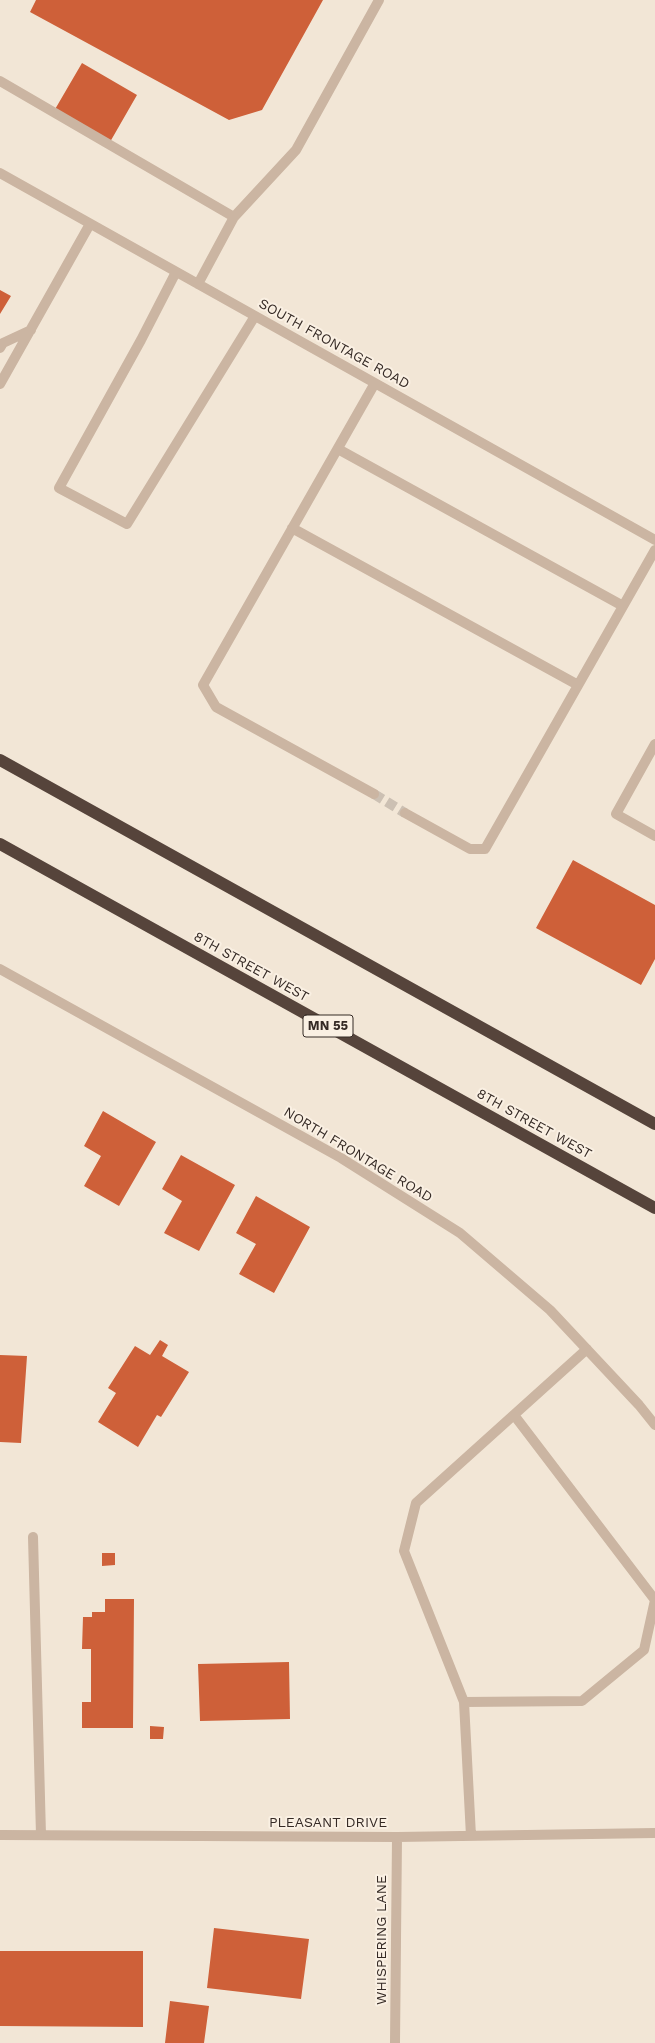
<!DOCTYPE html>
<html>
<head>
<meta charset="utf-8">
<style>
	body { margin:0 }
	canvas { display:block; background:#f2e6d6 }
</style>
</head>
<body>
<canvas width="655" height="2043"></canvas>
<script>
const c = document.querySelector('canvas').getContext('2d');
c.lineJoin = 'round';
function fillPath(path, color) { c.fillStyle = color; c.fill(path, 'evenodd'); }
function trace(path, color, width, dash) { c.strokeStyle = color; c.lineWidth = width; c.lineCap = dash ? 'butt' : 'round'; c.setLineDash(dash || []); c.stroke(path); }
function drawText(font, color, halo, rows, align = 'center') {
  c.font = font + ' "Work Sans",sans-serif'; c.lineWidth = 4; c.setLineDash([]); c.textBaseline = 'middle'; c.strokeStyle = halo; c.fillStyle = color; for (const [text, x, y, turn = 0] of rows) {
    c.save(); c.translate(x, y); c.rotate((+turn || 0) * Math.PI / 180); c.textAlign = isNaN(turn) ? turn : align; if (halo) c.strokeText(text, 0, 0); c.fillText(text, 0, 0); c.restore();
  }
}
const building = new Path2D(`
	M36 0H323L262 110 229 120 30 12Z
	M82 63 137 95 110 142 54 111Z
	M0 290 11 296 0 314Z
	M573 860 655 905V959L641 985 536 928Z
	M103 1111 156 1142 119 1206 84 1186 101 1156 84 1146Z
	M181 1155 235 1185 199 1251 164 1233 182 1201 162 1189Z
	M256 1196 310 1227 274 1293 239 1274 256 1244 236 1233Z
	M160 1340 168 1345 162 1356 189 1372 161 1417 157 1415 138 1447 98 1422 116 1393 108 1388 135 1346 150 1355Z
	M0 1355 27 1356 21 1443 0 1442Z
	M102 1553H115V1565L102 1566Z
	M105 1599H134L133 1728H82V1702H91V1649H82L83 1617H92V1612H105Z
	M289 1662 290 1719 200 1721 198 1664Z
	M150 1726 164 1727 163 1739H150Z
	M214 1928 309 1939 301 1999 207 1988Z
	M0 1951H143V2027L0 2026Z
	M170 2001 209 2006 204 2043H165Z`);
const minorTunnel = new Path2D(`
	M374 794 405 813`);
const minor = new Path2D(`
	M0 81 234 217
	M0 173 655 540
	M176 272 141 340 59 488 127 524 255 316
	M198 284 234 217 296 150 379 0
	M0 348 3 343 31 330
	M0 384 90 224
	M338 449 623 606
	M292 528 578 685
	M655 744 616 814 655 836
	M374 794 216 707 203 685 375 383
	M405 813 470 849H485L655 550
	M0 969 341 1158 460 1233 550 1310 639 1405 655 1425
	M33 1537 41 1835
	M464 1702 582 1701 644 1650 655 1600 514 1415
	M0 1835 397 1837 655 1833
	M471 1836 464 1702 404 1551 416 1503 587 1349
	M395 2043 397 1837`);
const highway = new Path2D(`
	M0 760 655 1124
	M0 844 655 1208`);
const shields = [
	[328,1026,50]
];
const shieldNames = [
	["MN 55",328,1026]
];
const streetNames = [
	["SOUTH FRONTAGE ROAD",334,344,29],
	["8TH STREET WEST",251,967,29],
	["8TH STREET WEST",534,1124,29],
	["NORTH FRONTAGE ROAD",358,1155,31],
	["PLEASANT DRIVE",328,1823],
	["WHISPERING LANE",382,1940,-90]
];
fillPath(building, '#ce6039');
trace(minorTunnel, '#ccc0b3', 10, [10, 5]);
trace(minor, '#cbb5a2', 10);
trace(highway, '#56443b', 12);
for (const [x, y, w] of shields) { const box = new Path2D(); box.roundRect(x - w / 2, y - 11, w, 22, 3); c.fillStyle = '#faf0e3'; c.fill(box); trace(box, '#352a25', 1); }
drawText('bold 13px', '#352a25', null, shieldNames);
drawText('14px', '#352a25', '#faf0e3', streetNames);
</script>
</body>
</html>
